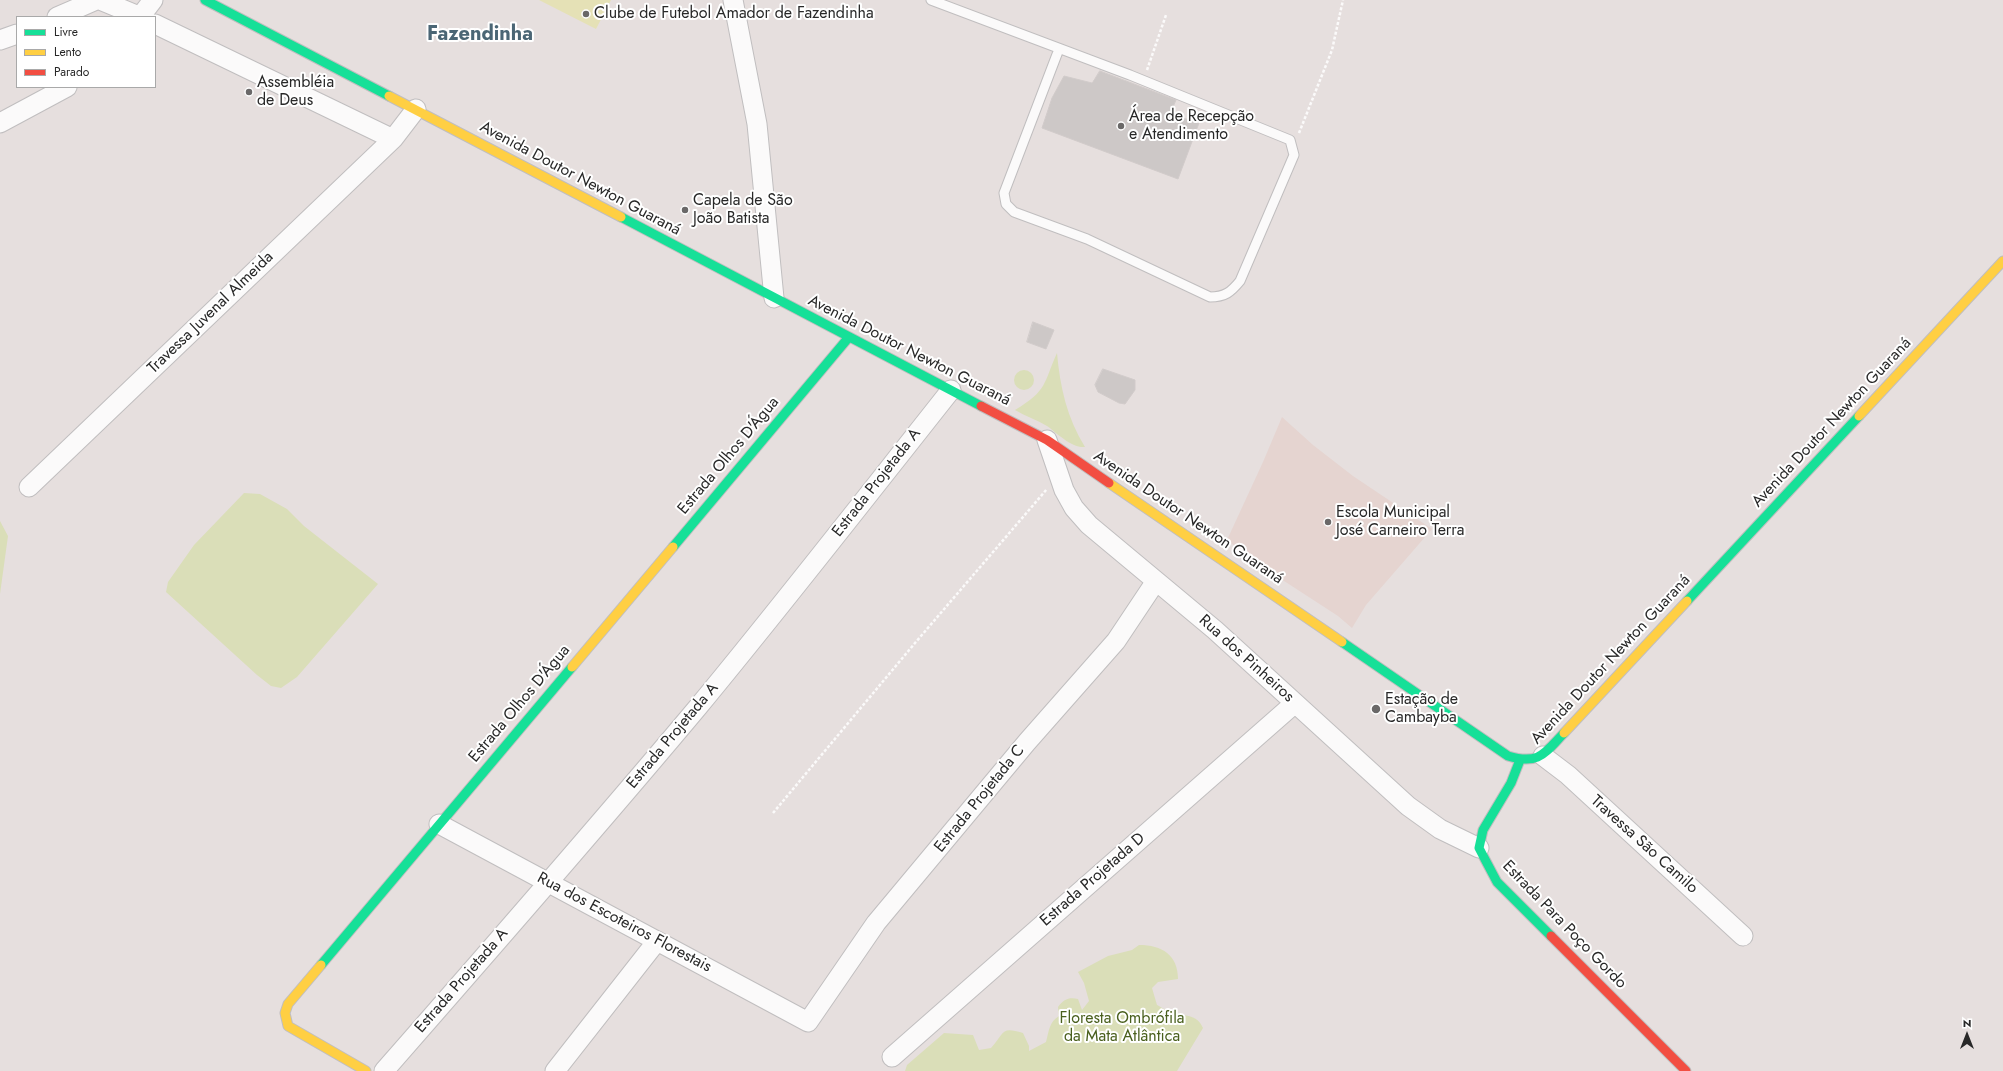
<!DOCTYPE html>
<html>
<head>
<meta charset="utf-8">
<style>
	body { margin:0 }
	#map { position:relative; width:2003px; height:1071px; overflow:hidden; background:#e6dfde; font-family:Jost,sans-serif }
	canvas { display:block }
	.legend { position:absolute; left:16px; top:16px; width:140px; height:72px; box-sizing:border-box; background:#fff; border:1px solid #a9a9a9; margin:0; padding:5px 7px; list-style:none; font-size:12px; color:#282828 }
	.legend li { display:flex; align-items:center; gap:8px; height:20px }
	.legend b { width:20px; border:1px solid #a9a9a9 }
	.north { position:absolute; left:1947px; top:1015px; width:40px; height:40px; -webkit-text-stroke:3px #fff; paint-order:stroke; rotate:0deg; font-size:11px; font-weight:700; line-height:16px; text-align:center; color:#282828 }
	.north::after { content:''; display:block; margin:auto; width:14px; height:18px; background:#282828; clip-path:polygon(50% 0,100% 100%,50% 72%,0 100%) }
</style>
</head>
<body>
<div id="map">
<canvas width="2003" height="1071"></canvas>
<ul class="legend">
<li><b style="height:5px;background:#16e098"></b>Livre</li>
<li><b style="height:5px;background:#ffcf43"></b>Lento</li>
<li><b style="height:5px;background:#f24e42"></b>Parado</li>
</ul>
<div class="north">N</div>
</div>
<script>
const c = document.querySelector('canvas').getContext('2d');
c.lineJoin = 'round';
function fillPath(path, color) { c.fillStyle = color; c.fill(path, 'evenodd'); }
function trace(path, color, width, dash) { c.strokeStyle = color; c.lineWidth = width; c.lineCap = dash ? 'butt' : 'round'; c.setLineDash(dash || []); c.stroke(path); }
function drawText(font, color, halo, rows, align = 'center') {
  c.font = font + ' Jost,sans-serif'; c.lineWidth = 4; c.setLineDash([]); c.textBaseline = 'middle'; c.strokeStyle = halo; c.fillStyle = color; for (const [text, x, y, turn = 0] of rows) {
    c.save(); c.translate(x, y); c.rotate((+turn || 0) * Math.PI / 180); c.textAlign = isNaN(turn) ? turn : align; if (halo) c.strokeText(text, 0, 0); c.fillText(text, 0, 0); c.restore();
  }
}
const education = new Path2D(`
	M1282 417 1313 445 1353 476 1432 529 1366 605 1352 628 1338 616 1261 566 1227 540 1263 462Z`);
const green = new Path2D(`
	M1057 353C1060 387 1067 418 1085 447 1071 448 1057 433 1047 426 1037 420 1025 416 1015 410 1048 390 1043 384 1057 353Z
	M1014 380a10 10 0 1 1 20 0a10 10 0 1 1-20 0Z
	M244 493 260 494 287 509 304 526 378 584 297 677 281 688 271 686 257 675 166 592 168 582 194 545Z
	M0 521 8 536 0 594Z
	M1139 945C1162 945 1178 955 1178 979L1158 982 1152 988 1157 1005C1161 1007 1166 1011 1171 1012 1184 1017 1197 1013 1203 1028L1177 1071H905L907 1065 944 1033 973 1035 979 1050 991 1048C1005 1033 1000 1026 1023 1033L1029 1046V1051L1046 1042C1049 1031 1049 1022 1059 1016L1058 1007C1064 999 1069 997 1078 999L1082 1010 1089 1001 1084 983 1078 972 1108 956 1132 950Z`);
const pitch = new Path2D(`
	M539 0H611L596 29Z`);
const building = new Path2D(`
	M1100 71 1176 100 1170 114 1199 123 1178 179 1042 128 1052 98 1064 76 1092 83Z
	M1033 322 1054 330 1046 349 1027 342Z
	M1103 369 1135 380V390L1125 404 1119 403 1098 392 1095 385Z`);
const path = new Path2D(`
	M1147 70 1166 15
	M1299 133 1332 50 1343 0
	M773 813 915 643 1047 489`);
const lane = new Path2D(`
	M931 0 1130 75 1290 140 1294 155 1240 281C1231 292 1225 297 1210 297L1087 239 1014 212 1006 204 1004 193 1059 49`);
const street = new Path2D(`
	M100 0 141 17
	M733 0 757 124 774 298
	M57 17 96 0
	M140 17 153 0
	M155 24 393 139 416 109
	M0 40 17 34
	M0 123 67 87
	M1047 440 1064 490 1074 508 1089 525 1215 630 1408 806 1440 829 1479 848
	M29 487 393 139
	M1543 756 1568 775 1743 936
	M439 824 808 1022 876 923 1027 742 1116 641 1156 581
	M892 1057 1295 703
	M384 1071C490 950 595 830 698 707 784 603 867 496 951 390
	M555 1071 657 941`);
const fast = new Path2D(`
	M205 0 389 96
	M621 217 981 406
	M673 547 849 337
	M1687 601 1859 416
	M1342 642 1508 756C1539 765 1544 754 1564 733
	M1520 760 1511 783 1483 830 1479 848 1497 882 1551 936
	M321 965 572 667`);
const slow = new Path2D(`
	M389 96 621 217
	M1859 416 2003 261
	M1109 483 1342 642
	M572 667 673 547
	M1564 733 1687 601
	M321 965 288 1004 285 1013 288 1026 366 1071`);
const jam = new Path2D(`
	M981 406 1047 440 1109 483
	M1551 936 1686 1071`);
const markers = [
	[586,14,4,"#6a6868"],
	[249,92,4,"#6a6868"],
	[1121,126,4,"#6a6868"],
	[685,210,4,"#6a6868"],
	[1328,522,4,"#6a6868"],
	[1376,709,5,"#6a6868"]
];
const poiNames = [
	["Clube de Futebol Amador de Fazendinha",594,14],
	["Assembléia",257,83],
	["de Deus",257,101],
	["Área de Recepção",1129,117],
	["e Atendimento",1129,135],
	["Capela de São",693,201],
	["João Batista",693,219],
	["Escola Municipal",1336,513],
	["José Carneiro Terra",1336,531],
	["Estação de",1385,700],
	["Cambayba",1385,718]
];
const streetNames = [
	["Avenida Doutor Newton Guaraná",580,179,28],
	["Travessa Juvenal Almeida",211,313,-44],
	["Avenida Doutor Newton Guaraná",909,351,27],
	["Avenida Doutor Newton Guaraná",1832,423,-47],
	["Estrada Olhos D'Água",729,456,-50],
	["Estrada Projetada A",877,483,-52],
	["Avenida Doutor Newton Guaraná",1188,518,34],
	["Rua dos Pinheiros",1246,659,42],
	["Avenida Doutor Newton Guaraná",1611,660,-47],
	["Estrada Olhos D'Água",520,704,-50],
	["Estrada Projetada A",673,736,-50],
	["Estrada Projetada C",980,799,-51],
	["Travessa São Camilo",1644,845,42],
	["Estrada Projetada D",1093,880,-41],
	["Rua dos Escoteiros Florestais",624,923,28],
	["Estrada Para Poço Gordo",1564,925,46],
	["Estrada Projetada A",462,981,-49]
];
const parkNames = [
	["Floresta Ombrófila",1122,1019],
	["da Mata Atlântica",1122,1037]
];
const districtNames = [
	["Fazendinha",480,35]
];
fillPath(education, '#e5d4d0');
fillPath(green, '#dadeb8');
fillPath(pitch, '#e5e1b6');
fillPath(building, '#cdc8c7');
trace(building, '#d1cbca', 1);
trace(lane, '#c0bebf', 11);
trace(street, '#c0bebf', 21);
trace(fast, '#c0bebf', 11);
trace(slow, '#c0bebf', 11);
trace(jam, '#c0bebf', 11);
trace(path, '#fbfafa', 2.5, [3, 2]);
trace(lane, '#fbfafa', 9);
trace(street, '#fbfafa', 19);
trace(fast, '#16e098', 9);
trace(slow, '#ffcf43', 9);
trace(jam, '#f24e42', 9);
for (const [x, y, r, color] of markers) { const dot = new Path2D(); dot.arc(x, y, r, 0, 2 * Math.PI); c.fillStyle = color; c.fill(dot); trace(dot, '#fff', 1.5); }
drawText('16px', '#282828', '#fff', poiNames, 'left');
drawText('16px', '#282828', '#fff', streetNames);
drawText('16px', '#495f1d', '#fff', parkNames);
drawText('bold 20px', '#4b6675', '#fff', districtNames);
</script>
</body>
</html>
